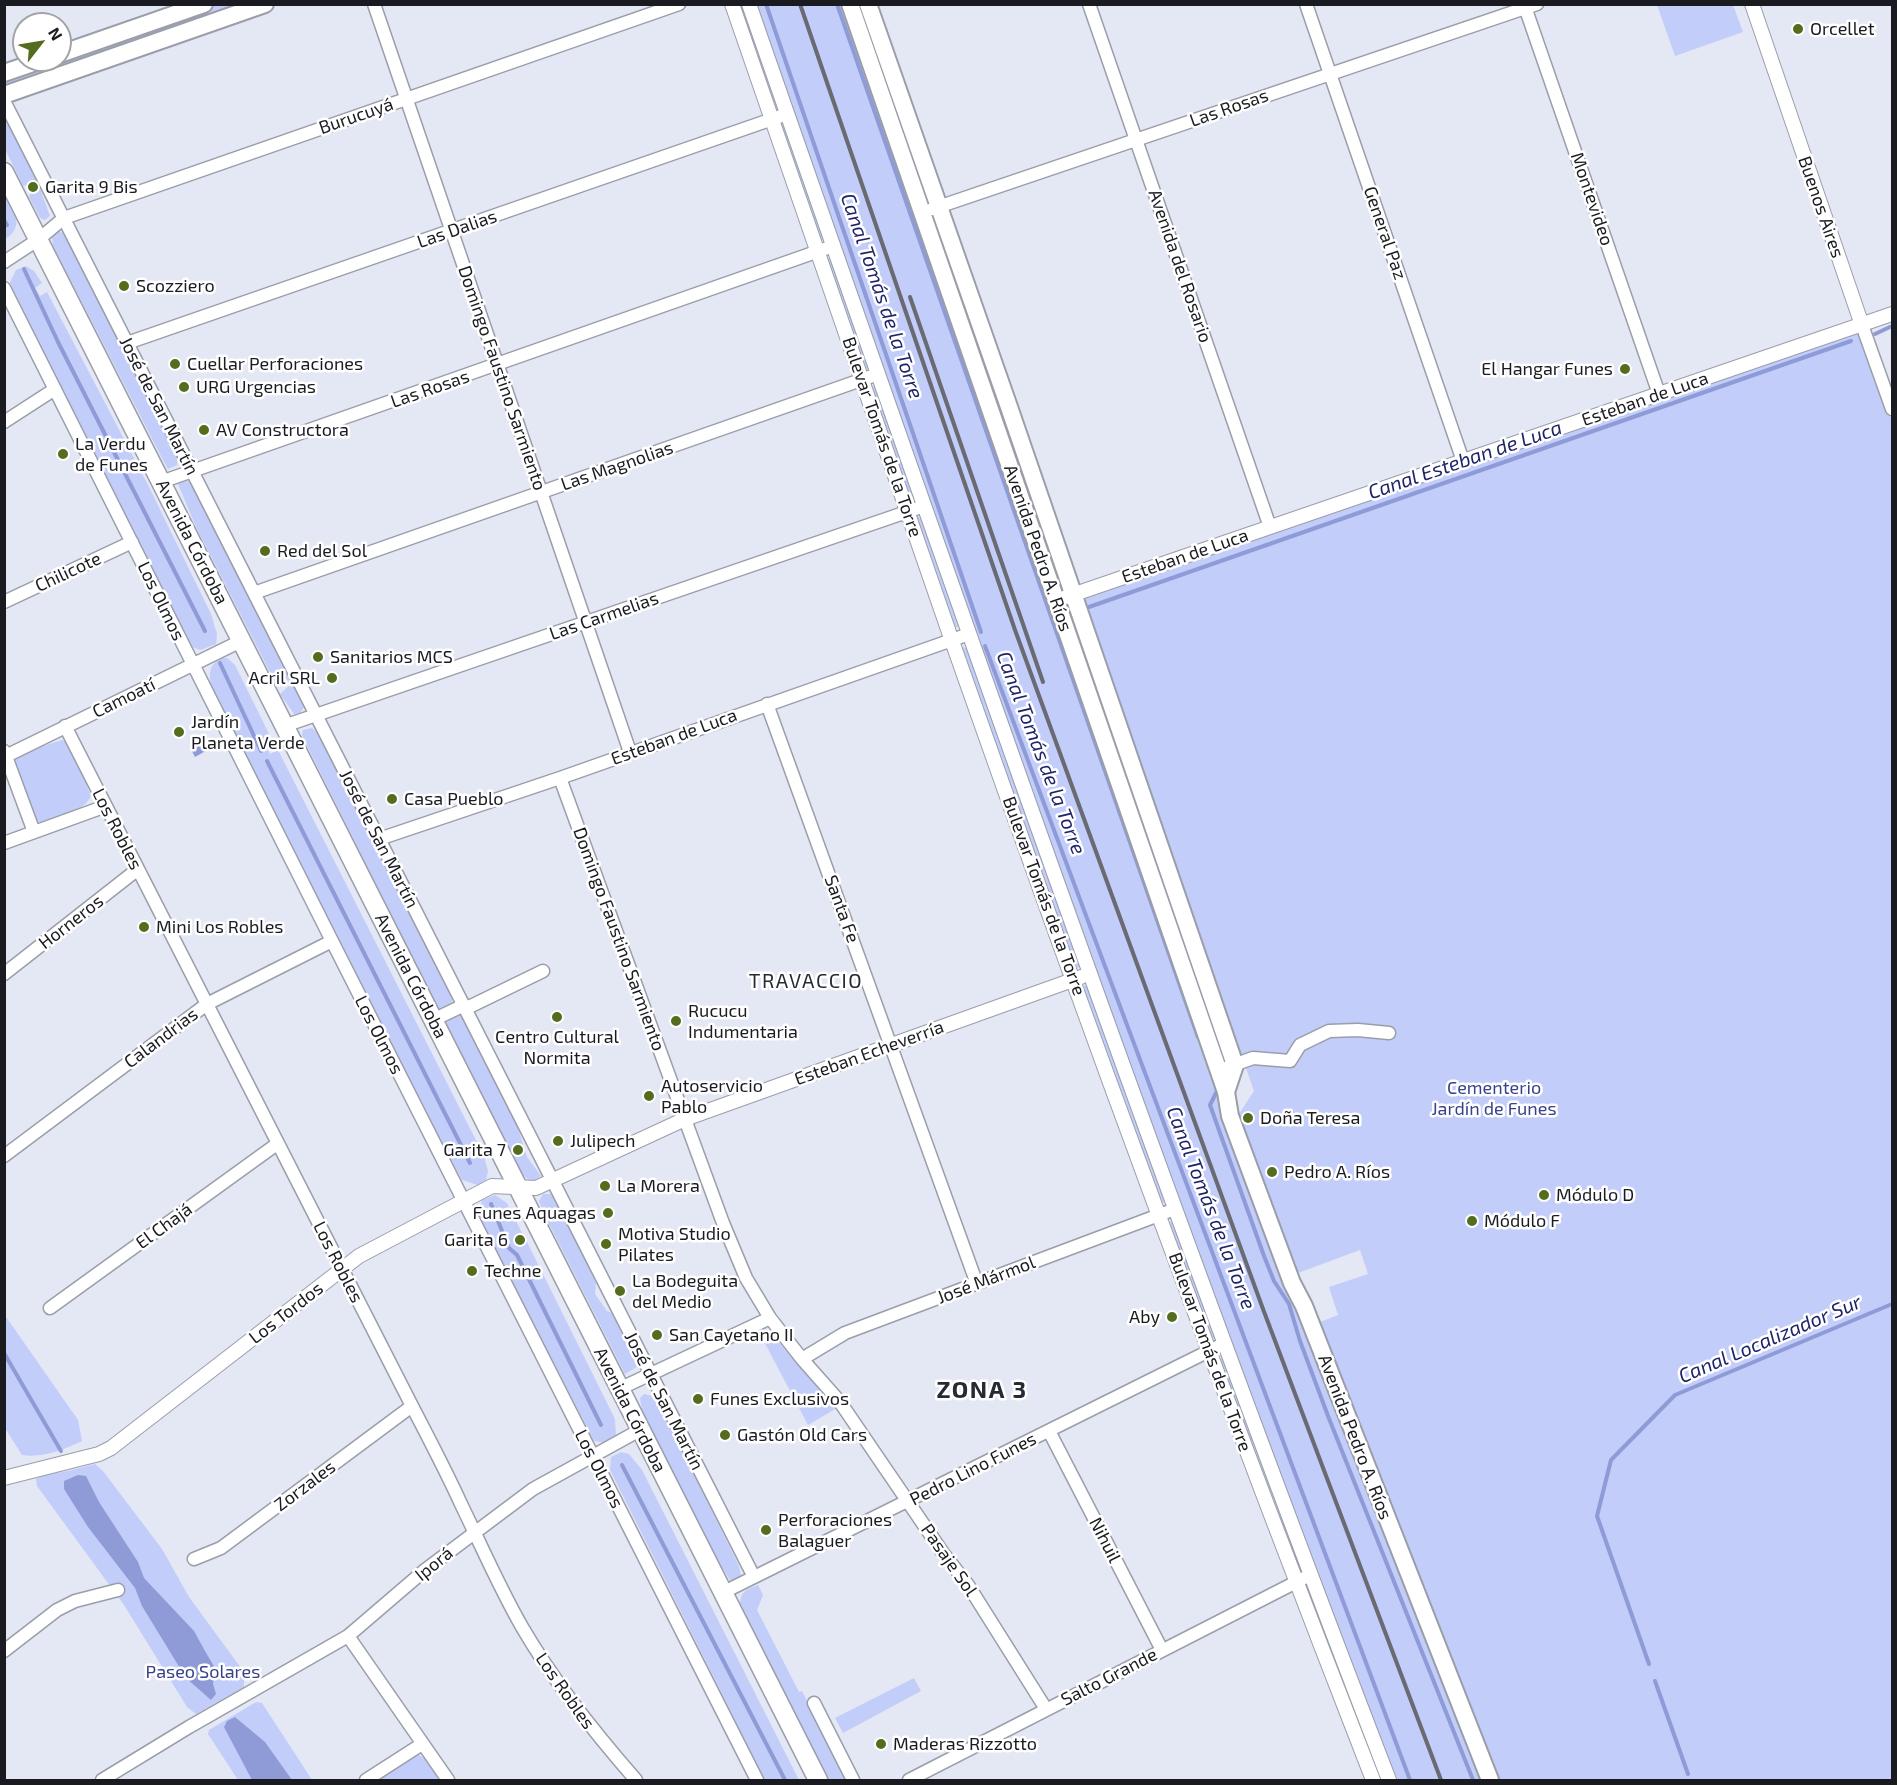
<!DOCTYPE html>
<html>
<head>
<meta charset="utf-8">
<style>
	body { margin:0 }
	#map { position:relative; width:1897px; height:1785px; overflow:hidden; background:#e4e7f4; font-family:"Exo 2",sans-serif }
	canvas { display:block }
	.frame { position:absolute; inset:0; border:6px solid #1a1b20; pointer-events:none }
	.north { position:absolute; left:12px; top:12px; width:60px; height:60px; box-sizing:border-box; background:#fff; border:2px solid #a3a4a6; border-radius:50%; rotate:59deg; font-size:16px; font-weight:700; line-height:24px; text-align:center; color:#1a1b20 }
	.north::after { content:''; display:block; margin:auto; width:21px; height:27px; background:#536c1d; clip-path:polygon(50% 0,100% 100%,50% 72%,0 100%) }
</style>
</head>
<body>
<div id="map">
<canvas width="1897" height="1785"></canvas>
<div class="frame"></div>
<div class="north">N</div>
</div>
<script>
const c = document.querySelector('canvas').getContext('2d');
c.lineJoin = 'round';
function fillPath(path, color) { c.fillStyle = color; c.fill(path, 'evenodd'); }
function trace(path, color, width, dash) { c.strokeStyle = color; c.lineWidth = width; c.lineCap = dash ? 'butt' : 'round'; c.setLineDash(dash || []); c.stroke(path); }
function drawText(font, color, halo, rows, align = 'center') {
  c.font = font + ' "Exo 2",sans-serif'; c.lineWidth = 5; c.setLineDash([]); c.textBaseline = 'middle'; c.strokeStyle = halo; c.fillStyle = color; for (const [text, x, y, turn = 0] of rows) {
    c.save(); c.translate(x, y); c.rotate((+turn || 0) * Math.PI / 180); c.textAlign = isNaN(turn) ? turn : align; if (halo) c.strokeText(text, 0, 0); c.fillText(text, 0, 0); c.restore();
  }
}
const green = new Path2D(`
	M215 5H252L5 88 4 77 53 60H60V58Z
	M737 5H745L778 108 775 109Z
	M749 5H868L1073 594 1862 325 1892 409V1780H1499L1320 1322 1338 1315 1329 1287 1368 1274 1360 1250 1298 1273 1239 1114 1254 1091 1241 1054 1232 1057 1226 1092 1490 1780H1389L1310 1575Z
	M1657 5H1733L1743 32 1675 56Z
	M4 115 35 175 50 216 45 220 40 218 29 197 31 192 37 189 34 183 23 186 5 149Z
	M783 123 824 238 820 240 780 124Z
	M4 187C12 205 27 227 5 239Z
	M59 231 66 235 178 458 177 465 168 469 163 460 53 246 52 236Z
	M827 258 833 260 869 365V368L865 370 862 367 825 261Z
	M26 266 34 271 42 283 35 288 40 296 47 292 148 485 211 614 217 634 216 644 200 650 192 647 14 295 10 282 16 270Z
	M872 386 878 388 914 492 913 496 910 498 906 495 870 389Z
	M185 480 190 482C220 535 246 591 273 646 283 667 296 686 304 707L300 713 294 714 280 694 290 685 286 678 278 683 275 682 196 527 178 484Z
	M917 516 923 518 959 622V626L955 628 952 625 915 519Z
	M963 647 969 649 1081 966 1077 968 1074 965 961 650Z
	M221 658H227L235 665 273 742 266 747 270 754 278 750 484 1156 488 1171 486 1180 478 1185 462 1180 448 1155 211 686C209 672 209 666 221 658Z
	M312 728 318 733 449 990 452 1001 451 1006 443 1011 438 1008 302 736 303 730Z
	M62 740 67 742 71 747 91 796C84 812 56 817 41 823L34 818 14 763 16 757 22 753Z
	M1086 985 1089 987 1165 1198V1202L1161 1203 1081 988Z
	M461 1015 517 1125 527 1157 541 1176 531 1182 523 1175 447 1027 446 1022 452 1017Z
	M543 1194H551L559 1205 596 1283 595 1294 607 1311 612 1313 637 1367 625 1374 543 1212 539 1201Z
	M495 1195 507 1203 522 1233 514 1238 519 1247 527 1242 615 1419 616 1436 606 1443 594 1441 478 1215 482 1200Z
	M1172 1221 1175 1223 1216 1334 1215 1338 1211 1339 1167 1225Z
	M4 1314 78 1420 82 1441C63 1450 43 1458 22 1455L5 1428Z
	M766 1328 837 1408 808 1425 759 1332Z
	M1218 1358 1225 1359 1302 1565V1569L1298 1571Z
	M644 1394 652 1396 674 1434 739 1566 741 1575 737 1580H730C695 1527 670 1467 642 1411L640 1398Z
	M621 1452 629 1454 642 1470 799 1780H765L610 1470 611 1457Z
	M95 1464 103 1471 162 1549 189 1597 244 1672V1687L196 1714 187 1707 124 1605 37 1486 36 1479 44 1475 68 1471Z
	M758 1585 763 1595 757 1610 799 1692 802 1691 847 1780H829L740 1606C740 1591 746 1590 758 1585Z
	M1308 1587 1311 1589 1384 1780H1375L1305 1588Z
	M914 1678 921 1691 843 1733 835 1718Z
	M256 1702 262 1703 312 1780H238L208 1734 209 1730Z
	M419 1755 426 1759 440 1780H376L411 1757Z`);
const water = new Path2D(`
	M207 740 211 748 195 757 191 749Z
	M78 1475 86 1476 99 1502 138 1562 144 1578 194 1631 205 1651 215 1668 213 1684 216 1694 211 1700 186 1678 142 1606 135 1588 88 1527 64 1489V1481Z
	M235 1717 265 1742 292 1780H252L224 1727 227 1721Z`);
const stream = new Path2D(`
	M766 4 981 632
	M837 4 1198 1037
	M4 220 7 225
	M24 269 58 342 205 631
	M1875 334 1892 326
	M1089 607 1851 341
	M985 646 1410 1780
	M220 663 261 751
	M267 761 470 1163
	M1216 1087 1217 1091 1210 1105 1264 1256 1274 1281 1289 1304 1300 1341 1328 1416 1473 1780
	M491 1204 509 1248 517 1255 601 1425
	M4 1353 61 1451
	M622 1465 785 1780
	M1649 1664 1597 1516 1611 1460 1675 1395 1892 1304
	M1655 1681 1688 1774`);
const minor = new Path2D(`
	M374 4 630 752
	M1089 4 1270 527
	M1306 4 1463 461
	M1524 4 1659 394
	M4 101 754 1577
	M932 209 1537 4
	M4 262 39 239 64 218 679 4
	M4 288 332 941 757 1780
	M1862 325 1892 409
	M127 343 787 114
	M4 422 55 389
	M161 482 833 246
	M254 593 878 374
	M4 602 132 542
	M767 704 977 1284
	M65 726 412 1406C429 1439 446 1471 461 1504 481 1545 499 1587 522 1627 554 1682 594 1732 636 1780
	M284 726 924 506
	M4 751 34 832
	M6 756 241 641
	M560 778 723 1223 746 1278 770 1318 802 1359 840 1402 943 1553 968 1585 1046 1709
	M379 839 560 778 969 634
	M4 843 106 806
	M4 974 138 869
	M433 1020 460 1007 471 1006 543 971
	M1228 1067 1253 1058 1290 1061 1300 1045 1329 1031 1358 1030 1389 1033
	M4 1156 207 1004 332 941
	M50 1308 277 1144
	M802 1359 845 1333 1175 1209
	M619 1389 770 1318
	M1049 1431 1162 1650
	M194 1559 221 1548 412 1406
	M722 1593 1223 1344
	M348 1636 448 1780
	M4 1651 57 1610 75 1601 118 1590
	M814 1703 853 1780
	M102 1780 189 1727 348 1636 425 1570 533 1489 640 1430
	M366 1780 422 1744
	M909 1780 1310 1575`);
const tertiary = new Path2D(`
	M732 4C806 217 877 430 952 641 1086 1023 1226 1403 1373 1780
	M749 4C956 599 1163 1193 1389 1780
	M1752 4 1862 325
	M1066 597 1892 314
	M4 1478 99 1454 111 1448 359 1256 492 1186 536 1188 685 1119 1081 977`);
const secondary = new Path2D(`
	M850 4 1226 1092 1230 1116 1292 1283 1304 1306 1490 1780
	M868 4 1009 407 1235 1065 1226 1092
	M60 54 204 4
	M4 73 42 60
	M4 95 265 4`);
const primary = new Path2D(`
	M4 172 818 1780`);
const rail = new Path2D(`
	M800 4 1015 630 1263 1309 1441 1780
	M910 297 1043 682`);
const markers = [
	[1798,29,6,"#536c1d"],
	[33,187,6,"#536c1d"],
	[124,286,6,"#536c1d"],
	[175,364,6,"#536c1d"],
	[1625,369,6,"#536c1d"],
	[184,387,6,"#536c1d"],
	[204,430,6,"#536c1d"],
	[63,454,6,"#536c1d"],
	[265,551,6,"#536c1d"],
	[318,657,6,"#536c1d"],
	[332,678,6,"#536c1d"],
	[179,732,6,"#536c1d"],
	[392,799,6,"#536c1d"],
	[144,927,6,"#536c1d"],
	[557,1017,6,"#536c1d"],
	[676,1021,6,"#536c1d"],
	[649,1096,6,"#536c1d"],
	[1248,1118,6,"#536c1d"],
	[558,1141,6,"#536c1d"],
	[518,1150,6,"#536c1d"],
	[1272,1172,6,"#536c1d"],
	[605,1186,6,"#536c1d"],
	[1544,1195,6,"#536c1d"],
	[608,1213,6,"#536c1d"],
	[1472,1221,6,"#536c1d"],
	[520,1240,6,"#536c1d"],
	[606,1244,6,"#536c1d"],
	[472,1271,6,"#536c1d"],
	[620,1291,6,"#536c1d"],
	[1172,1317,6,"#536c1d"],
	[657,1335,6,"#536c1d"],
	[698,1399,6,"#536c1d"],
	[725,1435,6,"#536c1d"],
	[766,1530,6,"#536c1d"],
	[881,1744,6,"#536c1d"]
];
const poiNames = [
	["Orcellet",1810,29],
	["Garita 9 Bis",45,187],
	["Scozziero",136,286],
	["Cuellar Perforaciones",187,364],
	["El Hangar Funes",1613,369,"right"],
	["URG Urgencias",196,387],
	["AV Constructora",216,430],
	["La Verdu",75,444],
	["de Funes",75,465],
	["Red del Sol",277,551],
	["Sanitarios MCS",330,657],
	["Acril SRL",320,678,"right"],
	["Jardín",191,722],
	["Planeta Verde",191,743],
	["Casa Pueblo",404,799],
	["Mini Los Robles",156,927],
	["Rucucu",688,1011],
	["Indumentaria",688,1032],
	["Centro Cultural",557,1037,"center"],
	["Normita",557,1058,"center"],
	["Autoservicio",661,1086],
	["Pablo",661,1107],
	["Doña Teresa",1260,1118],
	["Julipech",570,1141],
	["Garita 7",506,1150,"right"],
	["Pedro A. Ríos",1284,1172],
	["La Morera",617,1186],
	["Módulo D",1556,1195],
	["Funes Aquagas",596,1213,"right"],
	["Módulo F",1484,1221],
	["Motiva Studio",618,1234],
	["Pilates",618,1255],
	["Garita 6",508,1240,"right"],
	["Techne",484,1271],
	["La Bodeguita",632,1281],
	["del Medio",632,1302],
	["Aby",1160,1317,"right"],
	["San Cayetano II",669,1335],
	["Funes Exclusivos",710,1399],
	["Gastón Old Cars",737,1435],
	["Perforaciones",778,1520],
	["Balaguer",778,1541],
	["Maderas Rizzotto",893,1744]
];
const streetNames = [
	["Las Rosas",1229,108,-19],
	["Burucuyá",356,116,-19],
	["Montevideo",1592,199,71],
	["Buenos Aires",1821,207,71],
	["Las Dalias",457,229,-19],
	["General Paz",1385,233,71],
	["Avenida del Rosario",1180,266,71],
	["Domingo Faustino Sarmiento",502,378,71],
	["Las Rosas",430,389,-19],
	["Esteban de Luca",1645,399,-19],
	["José de San Martín",159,406,63],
	["Bulevar Tomás de la Torre",882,437,71],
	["Las Magnolias",617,466,-19],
	["Avenida Córdoba",192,542,63],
	["Avenida Pedro A. Ríos",1038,548,71],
	["Esteban de Luca",1185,556,-19],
	["Chilicote",68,572,-25],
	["Los Olmos",161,601,64],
	["Las Carmelias",604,616,-19],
	["Camoatí",124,698,-26],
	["Esteban de Luca",674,737,-20],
	["Los Robles",117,829,63],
	["José de San Martín",379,839,63],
	["Bulevar Tomás de la Torre",1044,896,70],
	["Santa Fe",842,909,70],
	["Horneros",71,922,-38],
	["Domingo Faustino Sarmiento",619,939,70],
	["Avenida Córdoba",411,976,63],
	["Los Olmos",379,1035,63],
	["Calandrias",161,1038,-37],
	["Esteban Echeverría",869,1053,-20],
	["El Chajá",164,1226,-36],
	["Los Robles",338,1262,63],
	["José Mármol",986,1280,-21],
	["Los Tordos",286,1313,-38],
	["Bulevar Tomás de la Torre",1210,1352,70],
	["José de San Martín",664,1401,63],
	["Avenida Córdoba",630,1410,63],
	["Avenida Pedro A. Ríos",1355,1437,69],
	["Los Olmos",599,1469,63],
	["Pedro Lino Funes",973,1469,-27],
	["Zorzales",305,1486,-37],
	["Nihuil",1105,1540,63],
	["Pasaje Sol",949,1560,55],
	["Iporá",434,1564,-39],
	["Salto Grande",1109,1677,-27],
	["Los Robles",565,1691,55]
];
const parkNames = [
	["Cementerio",1494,1088],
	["Jardín de Funes",1494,1109],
	["Paseo Solares",203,1672]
];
const waterNames = [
	["Canal Tomás de la Torre",882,296,71],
	["Canal Esteban de Luca",1465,460,-19],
	["Canal Tomás de la Torre",1041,753,69],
	["Canal Tomás de la Torre",1211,1208,69],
	["Canal Localizador Sur",1770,1339,-23]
];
const neighbourhoodNames = [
	["TRAVACCIO",806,981]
];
const districtNames = [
	["ZONA 3",982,1390]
];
fillPath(green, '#c2cdfa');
fillPath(water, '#8e9bd6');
trace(stream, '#8e9bd6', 4);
trace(minor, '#9a9ea9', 15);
trace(tertiary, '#9a9ea9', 16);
trace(secondary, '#9a9ea9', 20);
trace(primary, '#9a9ea9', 21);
trace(minor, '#fff', 12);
trace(tertiary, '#fff', 14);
trace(secondary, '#fff', 16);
trace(primary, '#fff', 18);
trace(rail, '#696a72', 4);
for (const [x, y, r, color] of markers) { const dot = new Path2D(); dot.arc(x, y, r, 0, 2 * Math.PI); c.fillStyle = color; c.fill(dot); trace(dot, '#fff', 2); }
drawText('18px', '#1a1b20', '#fff', poiNames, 'left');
drawText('18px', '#1a1b20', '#fff', streetNames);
drawText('18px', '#384289', '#fff', parkNames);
drawText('italic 20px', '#1f2468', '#fff', waterNames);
c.letterSpacing = '1.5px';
drawText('20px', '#272933', '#fff', neighbourhoodNames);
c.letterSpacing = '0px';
c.letterSpacing = '1.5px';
drawText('bold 24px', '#272933', '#fff', districtNames);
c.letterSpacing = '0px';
</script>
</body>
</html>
